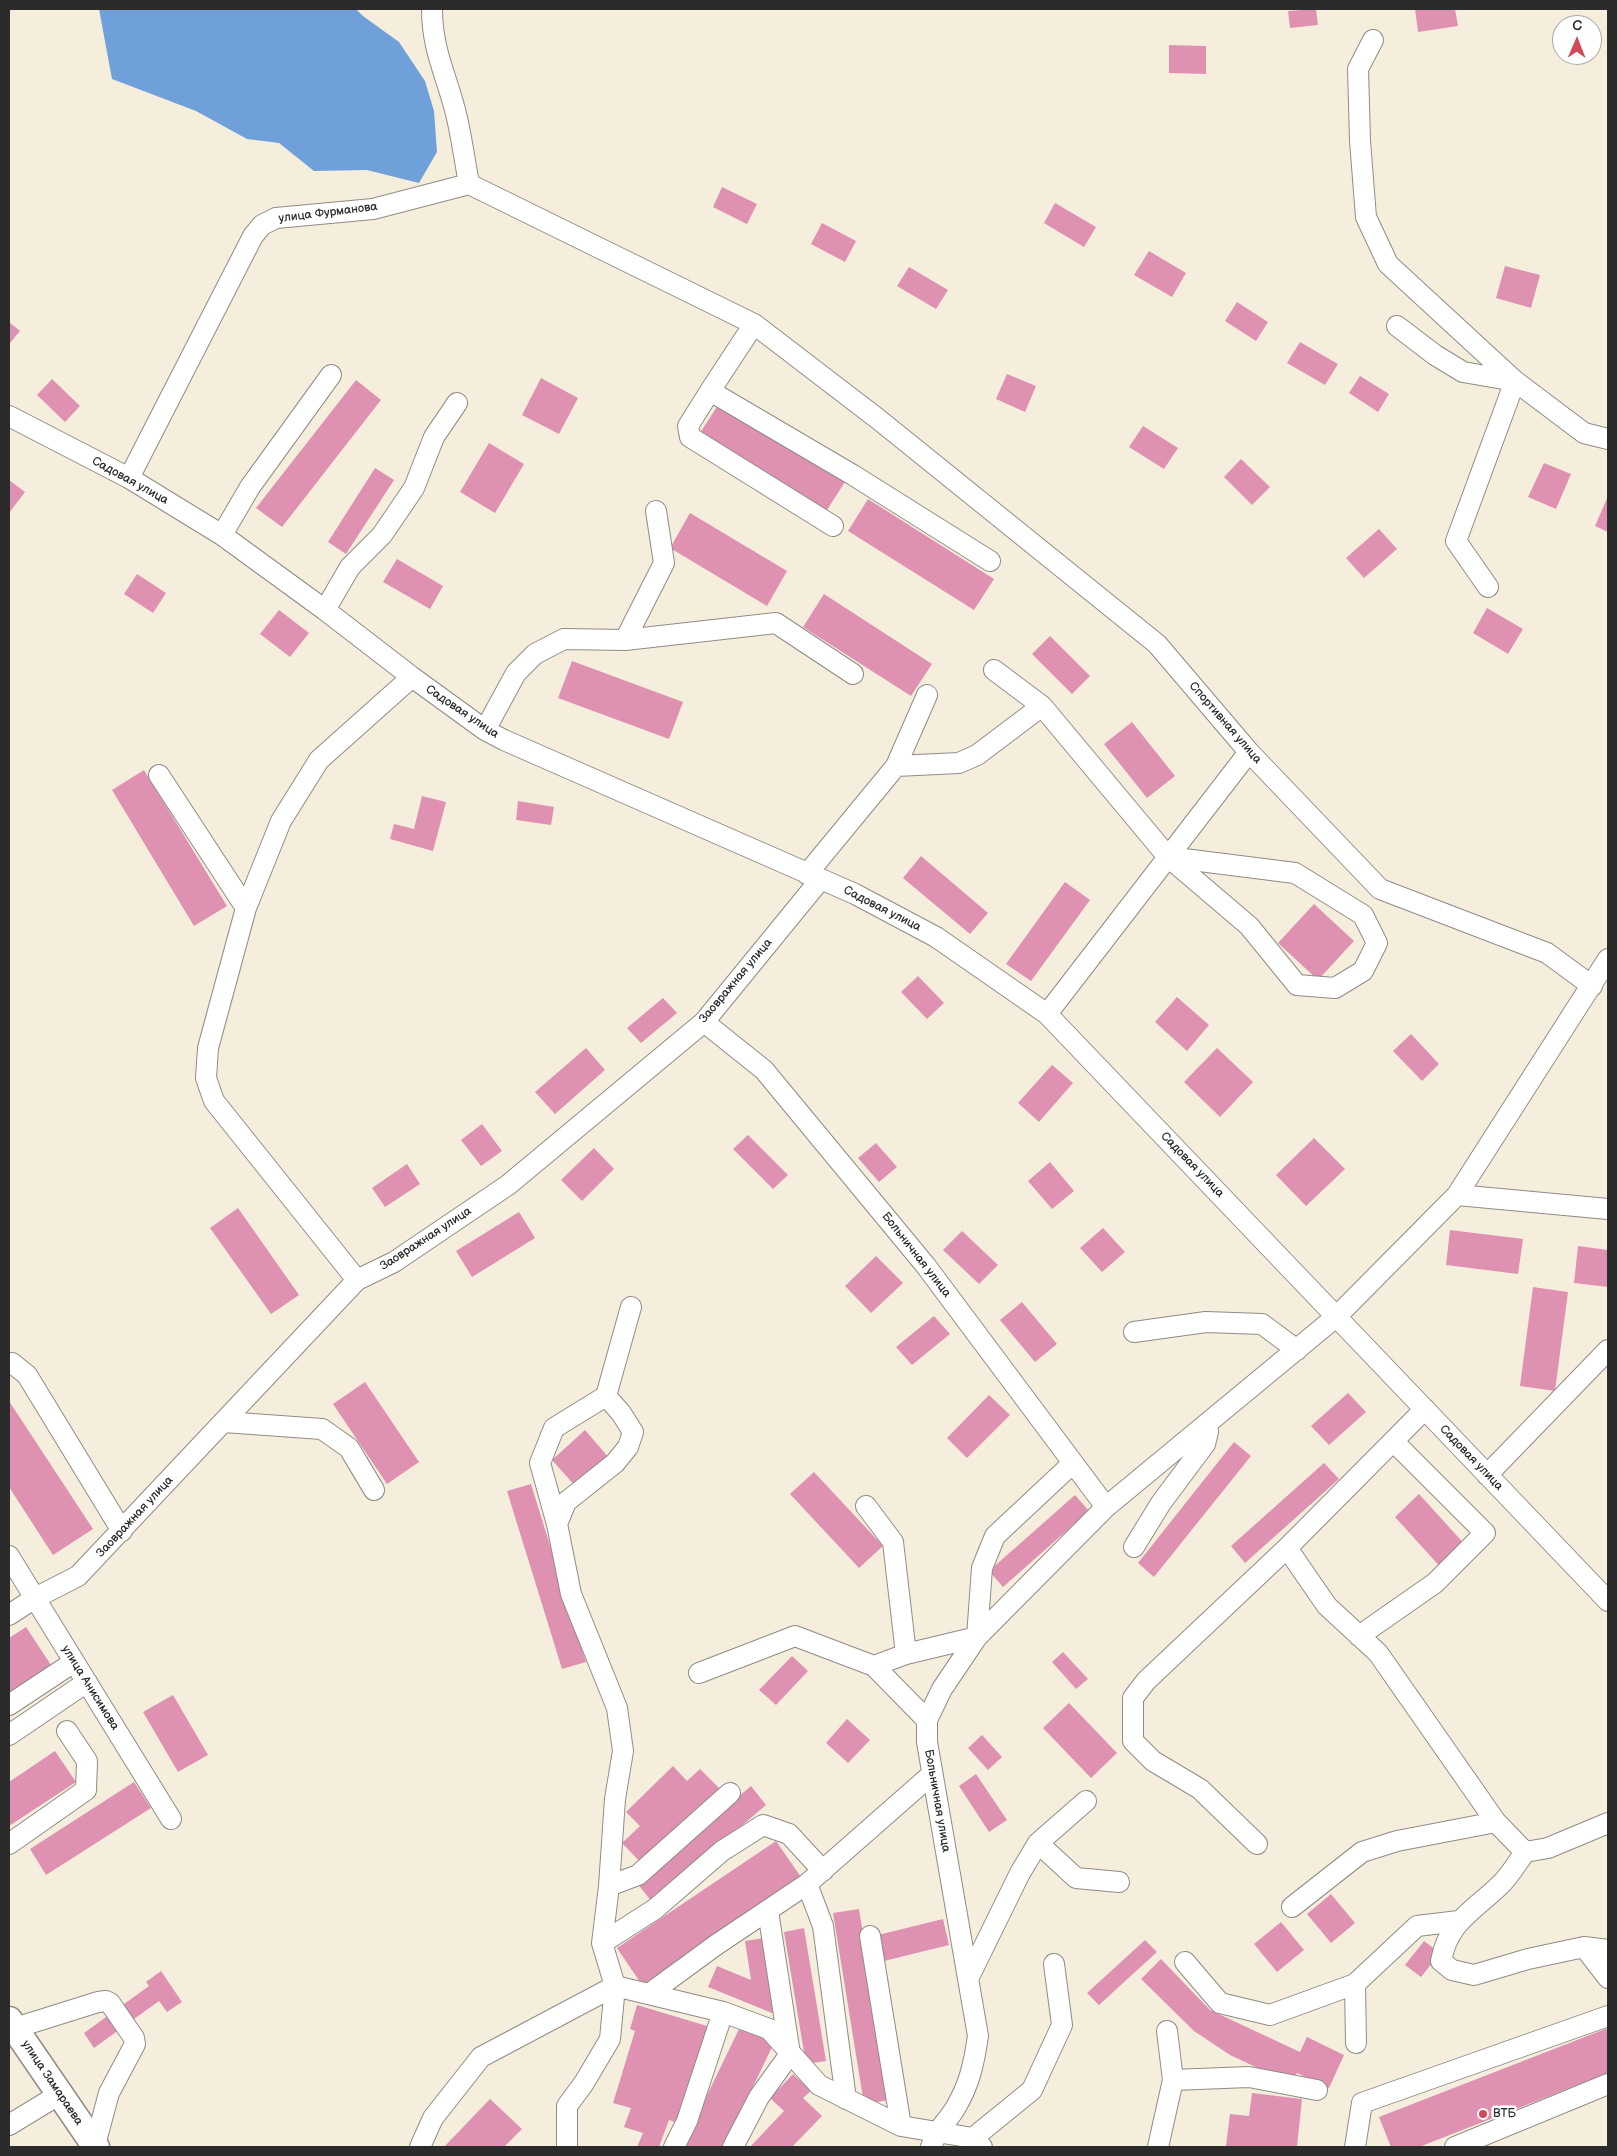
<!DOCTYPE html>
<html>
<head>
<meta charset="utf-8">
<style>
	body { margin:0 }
	#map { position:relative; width:1617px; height:2156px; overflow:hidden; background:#f6eedd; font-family:"Balsamiq Sans",sans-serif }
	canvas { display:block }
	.frame { position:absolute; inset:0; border:10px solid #2b2b2b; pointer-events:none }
	.north { position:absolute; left:1552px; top:15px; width:50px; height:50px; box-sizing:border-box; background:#fff; border:1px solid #aaa; border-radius:50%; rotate:1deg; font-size:14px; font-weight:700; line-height:20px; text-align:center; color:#2b2b2b }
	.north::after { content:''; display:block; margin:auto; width:18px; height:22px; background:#d1495b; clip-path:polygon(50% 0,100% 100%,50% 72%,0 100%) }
</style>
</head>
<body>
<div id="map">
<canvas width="1617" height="2156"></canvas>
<div class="frame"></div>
<div class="north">С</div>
</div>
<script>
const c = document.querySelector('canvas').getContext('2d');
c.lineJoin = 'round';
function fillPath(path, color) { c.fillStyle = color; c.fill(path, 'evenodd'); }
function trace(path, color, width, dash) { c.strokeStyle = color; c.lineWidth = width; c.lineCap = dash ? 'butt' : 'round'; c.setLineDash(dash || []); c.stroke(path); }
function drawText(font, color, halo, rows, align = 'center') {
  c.font = font + ' "Balsamiq Sans",sans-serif'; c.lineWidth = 5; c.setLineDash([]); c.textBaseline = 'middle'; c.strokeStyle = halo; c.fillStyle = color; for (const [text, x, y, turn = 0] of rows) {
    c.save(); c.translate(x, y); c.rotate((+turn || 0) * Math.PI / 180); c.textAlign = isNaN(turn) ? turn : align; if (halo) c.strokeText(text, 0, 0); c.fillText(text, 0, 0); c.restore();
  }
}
const water = new Path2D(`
	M99 9H356L363 16 399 42 425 81 434 111 437 152 419 183 367 170 314 171 279 143 247 139 196 111 112 79Z`);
const building = new Path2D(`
	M1316 9 1318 25 1290 28 1288 11Z
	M1415 9H1455L1458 26 1418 32Z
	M1169 45 1206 46V74L1169 73Z
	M722 187 757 204 747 224 713 207Z
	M1055 203 1096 227 1084 247 1044 223Z
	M822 223 856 241 845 262 811 244Z
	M1149 251 1186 273 1172 297 1134 275Z
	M1505 266 1540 275 1531 308 1496 298Z
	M909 267 948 290 936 309 897 286Z
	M1237 302 1268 322 1256 341 1225 321Z
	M9 322 20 331 9 344Z
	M1300 342 1338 364 1325 385 1287 363Z
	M1007 374 1036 386 1025 412 996 399Z
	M1360 376 1389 394 1378 412 1349 393Z
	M541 378 578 398 559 434 522 415Z
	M52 379 80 406 65 422 37 395Z
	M356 380 381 400 282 527 256 508Z
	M720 402 845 482 825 513 700 433Z
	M1143 426 1178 448 1164 469 1129 447Z
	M489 443 524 464 495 513 460 492Z
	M1241 459 1270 487 1252 505 1224 477Z
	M1544 463 1571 474 1556 509 1528 497Z
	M375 468 394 480 346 554 328 542Z
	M9 480 25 492 9 513Z
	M1608 496V532L1595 526Z
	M868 499 994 579 974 610 848 531Z
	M690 513 787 571 767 606 670 548Z
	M1379 529 1397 549 1364 578 1346 558Z
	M397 559 443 586 430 609 383 582Z
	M137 574 166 593 153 613 124 594Z
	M824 594 932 664 911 696 803 627Z
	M1487 608 1523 629 1508 654 1473 633Z
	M279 610 309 633 290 657 260 634Z
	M1050 636 1090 676 1072 694 1032 654Z
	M572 661 683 702 669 739 558 698Z
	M1132 722 1175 776 1147 798 1104 744Z
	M144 770 227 906 194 926 112 790Z
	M422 796 446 802 433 851 390 839 394 824 414 829Z
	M518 801 554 807 551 825 516 820Z
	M921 856 988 913 970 934 903 878Z
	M1065 882 1090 900 1031 981 1006 964Z
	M1314 904 1354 941 1318 980 1278 943Z
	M918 976 944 1003 927 1019 901 992Z
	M1177 997 1209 1025 1187 1051 1155 1022Z
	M663 998 677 1013 641 1043 627 1028Z
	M1411 1034 1439 1064 1422 1081 1393 1051Z
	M586 1048 605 1070 555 1114 535 1092Z
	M1217 1048 1253 1082 1220 1117 1184 1082Z
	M1052 1065 1073 1083 1039 1122 1018 1103Z
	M482 1124 502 1151 481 1166 461 1140Z
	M748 1135 788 1175 773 1189 733 1149Z
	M1314 1138 1345 1169 1306 1206 1276 1175Z
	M876 1143 897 1167 879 1182 858 1158Z
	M594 1148 614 1169 582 1201 561 1180Z
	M1050 1162 1074 1191 1052 1209 1028 1181Z
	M407 1164 420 1184 385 1207 372 1188Z
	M238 1208 299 1295 271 1314 210 1228Z
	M519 1212 535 1238 472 1277 456 1251Z
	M1103 1228 1125 1252 1102 1272 1080 1248Z
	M1450 1230 1523 1239 1518 1274 1446 1265Z
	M962 1231 998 1265 979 1284 943 1250Z
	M1578 1246 1608 1250V1287L1574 1283Z
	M876 1256 903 1283 871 1313 845 1286Z
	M1533 1287 1568 1292 1555 1391 1520 1386Z
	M1022 1302 1057 1344 1035 1362 1000 1320Z
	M934 1316 950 1334 912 1365 896 1347Z
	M365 1382 419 1462 387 1484 333 1404Z
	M1348 1393 1366 1412 1329 1445 1311 1426Z
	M989 1395 1010 1415 967 1458 947 1438Z
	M9 1401 93 1529 53 1555 9 1487Z
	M585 1430 610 1459 577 1488 552 1460Z
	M1234 1442 1251 1456 1154 1577 1138 1563Z
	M1324 1463 1339 1479 1245 1563 1231 1546Z
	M814 1472 883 1546 859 1568 790 1494Z
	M531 1484 586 1662 562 1669 507 1491Z
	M1419 1494 1469 1549 1444 1571 1395 1517Z
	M1075 1495 1089 1511 1003 1587 989 1571Z
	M26 1627 53 1668 9 1696V1638Z
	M1063 1652 1088 1679 1076 1689 1052 1662Z
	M792 1656 808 1671 776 1705 759 1690Z
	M173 1695 208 1755 178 1772 143 1712Z
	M1069 1703 1117 1753 1091 1778 1043 1728Z
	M847 1719 870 1740 848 1763 826 1743Z
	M982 1735 1002 1757 988 1770 968 1748Z
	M55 1751 76 1782 9 1826V1782Z
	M673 1766 687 1781 700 1769 721 1790 643 1865 622 1843 640 1826 626 1812Z
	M976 1774 1007 1820 989 1832 959 1786Z
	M134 1782 151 1808 46 1875 30 1849Z
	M751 1786 766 1805 652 1902 637 1883Z
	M776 1841 801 1877 642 1985 617 1948Z
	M1331 1894 1355 1923 1331 1943 1307 1914Z
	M859 1909 890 2100 864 2104 833 1913Z
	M943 1919 949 1945 884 1961 878 1935Z
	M1281 1922 1304 1950 1277 1972 1254 1944Z
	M804 1928 826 2061 806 2064 784 1932Z
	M764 1938 777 2015 708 1987 717 1966 751 1980 745 1941Z
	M1145 1940 1157 1952 1099 2005 1087 1993Z
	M1424 1941 1440 1953 1421 1977 1405 1965Z
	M1161 1959 1210 2010 1300 2052 1307 2037 1344 2055 1329 2088 1297 2073 1292 2084 1230 2055 1194 2031 1141 1979Z
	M161 1971 182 2002 167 2012 159 2001 94 2048 84 2033 149 1986 146 1982Z
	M637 2005 707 2026 678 2123 669 2120 659 2147H637L643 2133 624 2127 631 2108 613 2103 635 2031 630 2029Z
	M740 2027 774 2043 724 2147H682Z
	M1608 2028V2073L1419 2147H1391L1379 2117Z
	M793 2074 811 2091 803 2098 822 2116 792 2147H750L784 2111 770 2098Z
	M1252 2093 1302 2099 1297 2147 1226 2146 1230 2114 1249 2116Z
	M490 2099 522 2129 504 2147H444Z`);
const minor = new Path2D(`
	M1373 40 1358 69 1360 141 1366 217 1388 264 1515 381 1584 433 1608 439
	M469 184 754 324 878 419 1157 644 1249 752 1380 889 1547 953 1592 986
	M754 324 710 391 853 475 990 561
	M1397 326 1435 355 1463 372 1515 381 1456 541 1488 587
	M710 391 688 426 690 437 833 526
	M9 416 129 478 222 535 325 610 412 677 485 730 504 740 855 894 936 937 1047 1014 1608 1601
	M129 478 253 236 262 225 276 218 373 209 469 184C465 162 462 140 457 118 448 78 432 52 432 9
	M222 535 250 487 331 375
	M325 610 350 567 382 535 414 488 434 437 457 403
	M625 640 664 563 656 511
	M994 670 1042 706 1168 857 1249 926 1297 985 1335 988 1363 971 1377 943 1363 915 1295 873 1168 857
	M485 730 516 673 535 654 564 639 625 640 776 623 853 674
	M896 766 959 763 977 755 1042 706
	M159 775 246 908
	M807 874 896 766 927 695
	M1047 1014 1249 752
	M704 1022 764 1070 926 1266 1106 1507
	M1457 1195 1608 1209
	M357 1280 214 1101 206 1078 208 1048 246 908 281 821 319 760 412 677
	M631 1307 606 1396 621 1413 633 1432 628 1447 615 1463 566 1502 557 1524 571 1594 617 1708 623 1751 615 1799 609 1886 602 1943 615 1986 723 2012 769 2029 819 2085 901 2126 973 2138 982 2147
	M1134 1332 1206 1322 1262 1324 1297 1350
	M9 1364 12 1363 27 1375 122 1531
	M224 1422 322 1429 349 1448 374 1490
	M1487 1475 1608 1350
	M866 1506 893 1542 906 1654
	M557 1524 540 1463 554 1428 606 1396
	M1134 1547 1161 1503 1205 1444 1208 1432 1207 1425
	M1287 1548 1327 1606 1378 1653 1496 1822 1525 1852 1548 1848 1608 1823
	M9 1556 171 1819
	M9 1615 35 1598 78 1576 357 1280 394 1262 508 1185 704 1022 820 880
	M1359 1636 1435 1583 1485 1533 1394 1442
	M874 1666 927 1720
	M699 1673 795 1636 874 1666 906 1654 977 1637 982 1568 995 1536 1073 1463
	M9 1705 74 1662
	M9 1735 87 1682
	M1038 1843 1076 1878 1119 1882
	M9 1844 86 1790 87 1761 67 1731
	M1257 1844 1200 1789 1153 1761 1133 1741V1698L1146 1681 1287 1548 1425 1409
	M1525 1852C1517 1863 1509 1877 1499 1886 1473 1911 1448 1922 1441 1961L1452 1970 1474 1975 1528 1959 1584 1947 1608 1950
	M807 1884 823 1926 846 2099
	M609 1886 638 1875 730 1793
	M1292 1907 1362 1852 1397 1841 1496 1822
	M870 1936 901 2126
	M602 1943 655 1909 722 1851 763 1825 789 1834 823 1871
	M1584 1947 1608 1978
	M1185 1962 1220 2003 1270 2015 1355 1984 1417 1926 1459 1921
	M968 1979 1020 1873 1038 1843 1086 1801
	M1355 1984 1356 2043
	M649 1994 716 1945 807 1884 931 1775
	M15 2028 98 2002 106 2001 110 2003 134 2038 135 2044 109 2093 95 2145
	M1173 2080 1249 2077 1317 2090
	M9 2125 60 2094
	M973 2138 1032 2090 1062 2025 1054 1964
	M420 2147 433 2118 481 2057 615 1986
	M567 2147V2106L584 2083 610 2039 615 1986
	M674 2147 687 2121 723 2012
	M733 2147 759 2097 790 2054 768 1911
	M931 2147C938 2127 946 2124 956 2107 970 2083 974 2063 978 2036L927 1742V1720L942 1689 977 1637 1106 1507 1337 1316 1457 1195 1608 959
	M1158 2147 1173 2080 1167 2031
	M1355 2147 1362 2103 1608 2016
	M1455 2147 1608 2084`);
const major = new Path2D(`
	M9 2020 96 2147`);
const markers = [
	[1483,2114,5,"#d1495b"]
];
const streetNames = [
	["улица Фурманова",328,213,-7],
	["Садовая улица",130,481,29],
	["Садовая улица",462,712,34],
	["Спортивная улица",1225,723,49],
	["Садовая улица",882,909,27],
	["Заовражная улица",736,981,-50],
	["Садовая улица",1192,1165,46],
	["Заовражная улица",426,1239,-33],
	["Больничная улица",916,1255,52],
	["Садовая улица",1471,1458,46],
	["Заовражная улица",135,1517,-47],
	["улица Анисимова",90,1688,58],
	["Больничная улица",937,1801,80],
	["улица Замараева",52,2083,56]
];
const poiNames = [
	["ВТБ",1493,2114]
];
fillPath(water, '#6fa0da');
fillPath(building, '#df91b2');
trace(minor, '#908c84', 22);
trace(major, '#908c84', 29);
trace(minor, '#fff', 20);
trace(major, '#fff', 26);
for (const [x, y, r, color] of markers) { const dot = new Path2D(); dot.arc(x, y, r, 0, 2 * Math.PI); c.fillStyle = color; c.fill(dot); trace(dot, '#fff', 2); }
drawText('12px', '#2b2b2b', '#fff', streetNames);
drawText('12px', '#2b2b2b', '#fff', poiNames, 'left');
</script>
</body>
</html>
